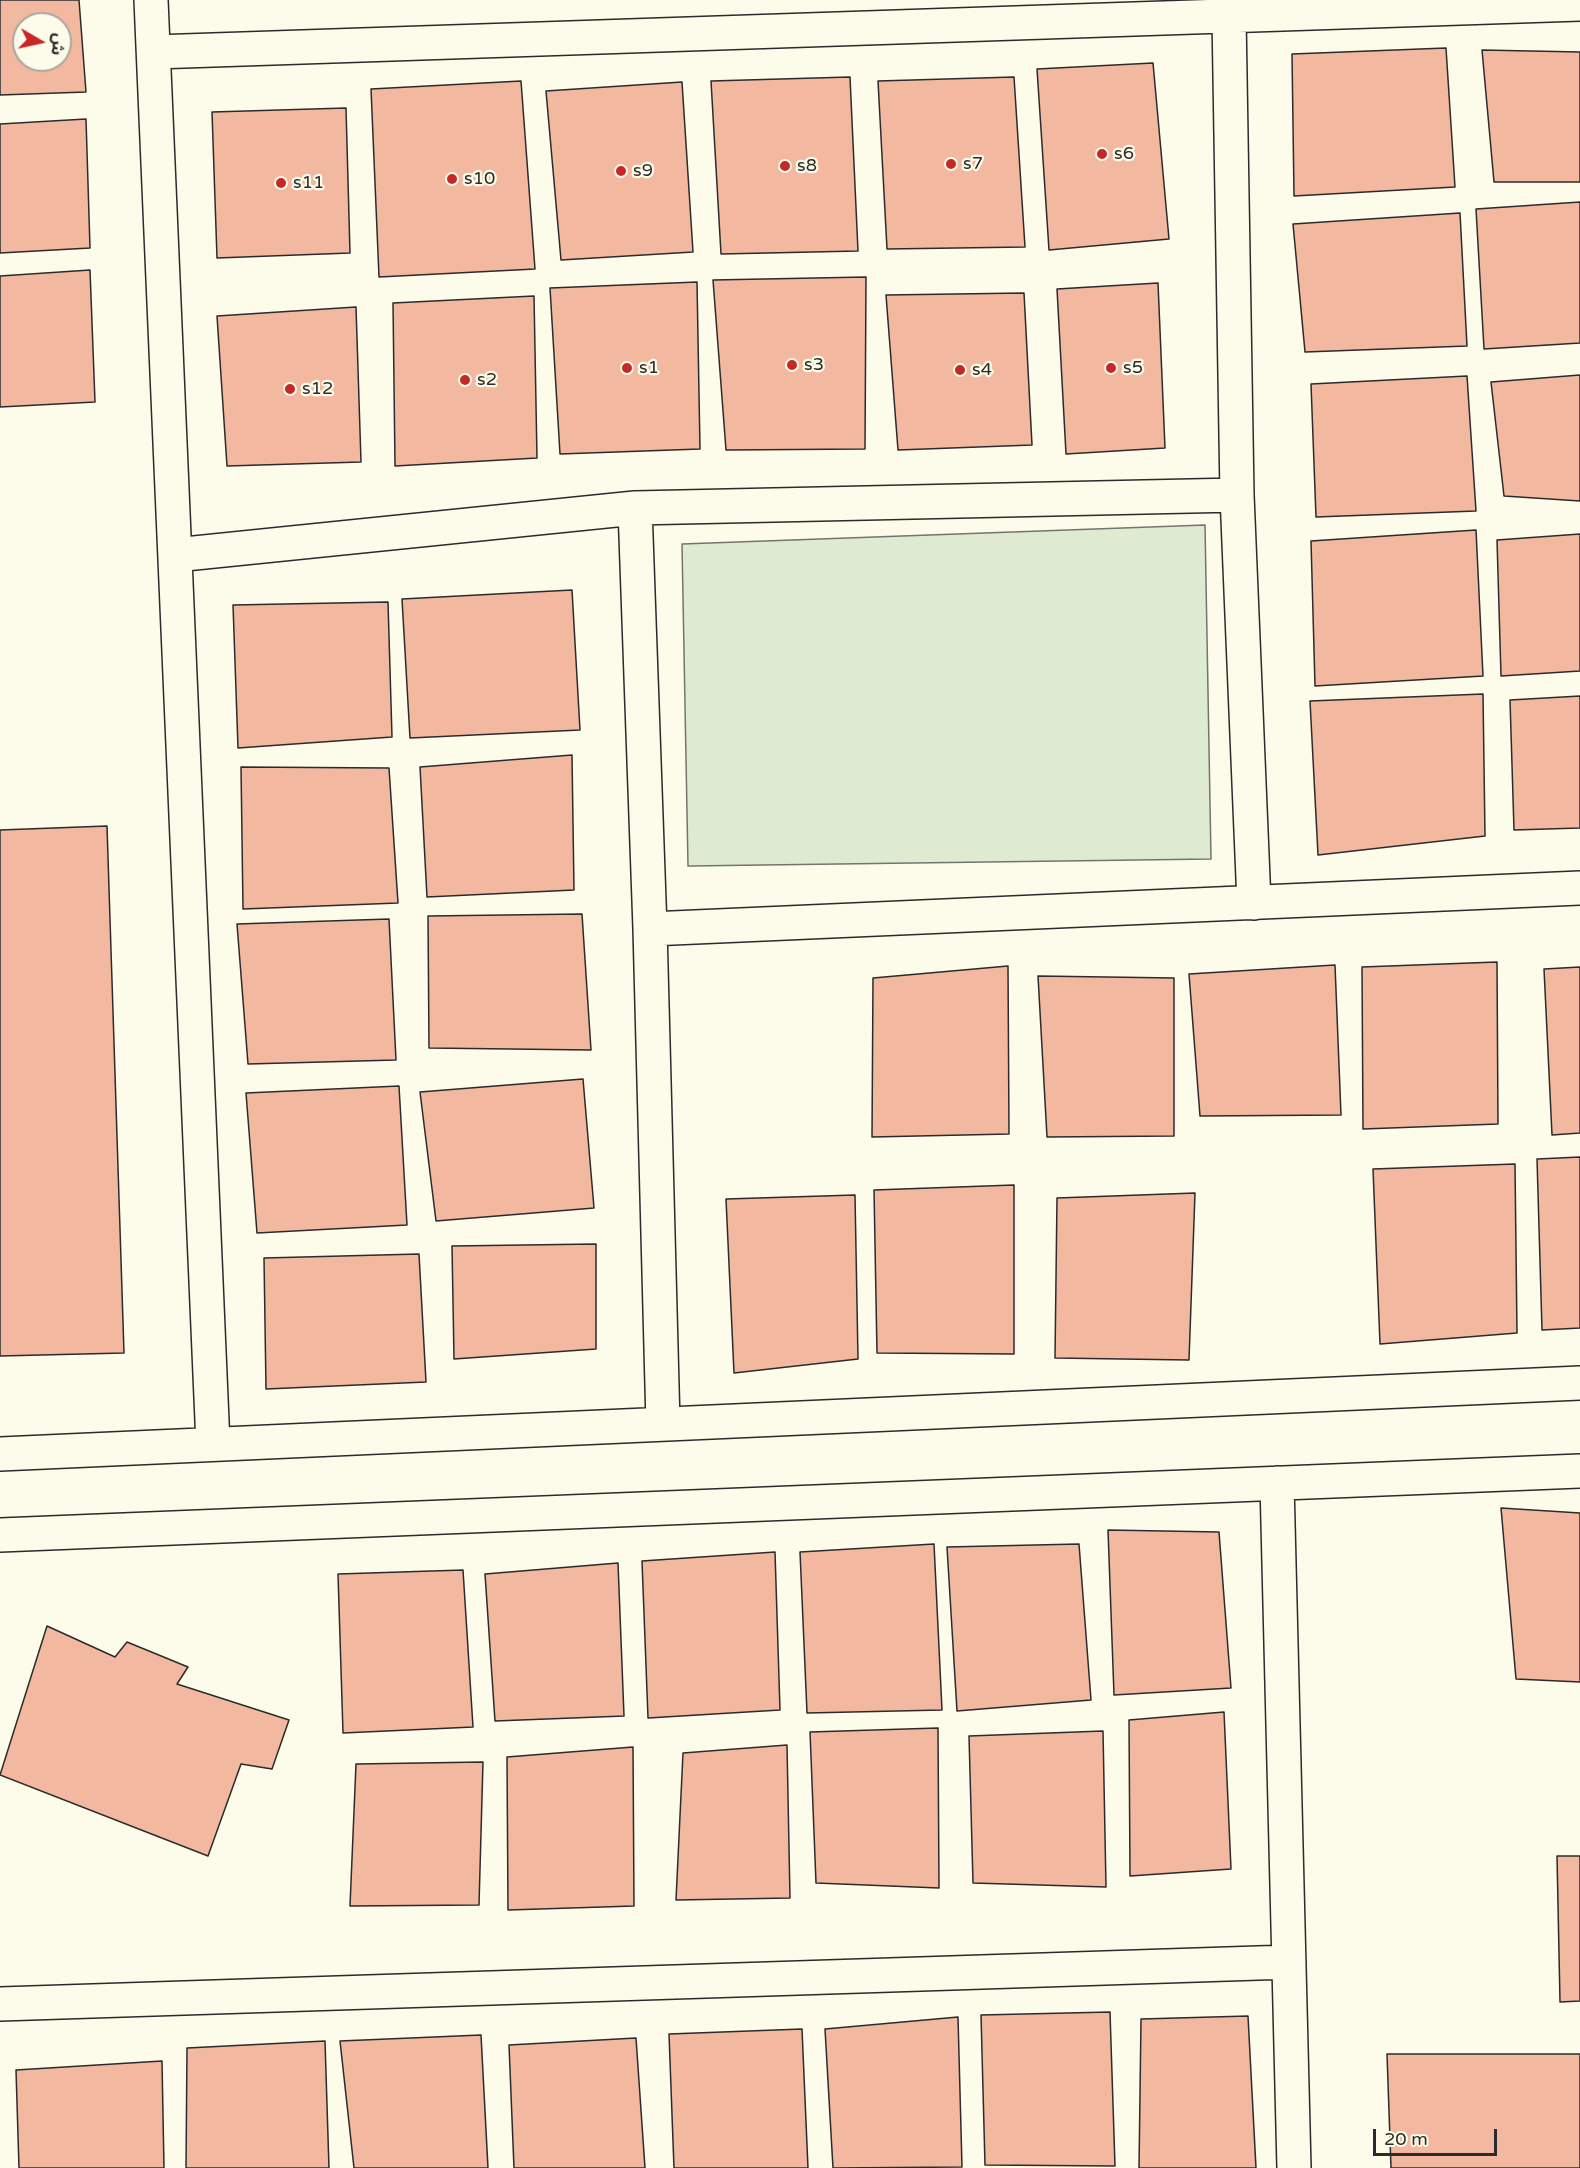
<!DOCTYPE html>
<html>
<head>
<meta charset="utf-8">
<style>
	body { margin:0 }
	#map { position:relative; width:1580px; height:2168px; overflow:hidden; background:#fdfbea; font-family:"Varela Round","Noto Sans Arabic",sans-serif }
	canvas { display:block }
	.north { position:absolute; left:12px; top:12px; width:60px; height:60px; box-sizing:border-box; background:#fdfbea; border:2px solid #a9a89e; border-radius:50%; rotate:99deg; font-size:16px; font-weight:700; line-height:24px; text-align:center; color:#2b2b2b }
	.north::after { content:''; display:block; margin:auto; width:21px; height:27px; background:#c62828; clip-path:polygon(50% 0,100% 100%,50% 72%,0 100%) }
	.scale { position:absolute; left:1373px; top:2129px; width:124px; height:27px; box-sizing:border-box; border:3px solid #2b2b2b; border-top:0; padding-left:8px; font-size:18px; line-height:21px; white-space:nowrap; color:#2b2b2b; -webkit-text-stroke:4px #fdfbea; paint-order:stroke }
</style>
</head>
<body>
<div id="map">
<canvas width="1580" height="2168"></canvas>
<div class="north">ش</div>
<div class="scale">20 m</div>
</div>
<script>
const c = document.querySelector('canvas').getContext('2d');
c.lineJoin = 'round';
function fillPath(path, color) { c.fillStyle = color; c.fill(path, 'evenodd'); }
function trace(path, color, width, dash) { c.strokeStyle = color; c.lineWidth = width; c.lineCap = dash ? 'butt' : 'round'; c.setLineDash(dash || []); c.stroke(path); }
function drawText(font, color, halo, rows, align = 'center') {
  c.font = font + ' "Varela Round",sans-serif'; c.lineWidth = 4.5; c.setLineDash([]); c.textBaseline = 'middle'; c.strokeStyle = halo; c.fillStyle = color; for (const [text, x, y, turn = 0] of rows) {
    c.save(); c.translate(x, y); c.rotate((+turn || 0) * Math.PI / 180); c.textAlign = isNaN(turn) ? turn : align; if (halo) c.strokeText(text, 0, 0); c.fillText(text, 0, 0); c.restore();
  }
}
const green = new Path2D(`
	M1205 525 1211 859 688 866 682 544Z`);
const building = new Path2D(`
	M0 0H79L86 92 0 95ZM24 24H60V60H24Z
	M1446 48 1455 187 1294 196 1292 54Z
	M1482 50 1580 52V182H1494Z
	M1153 63 1169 239 1049 250 1037 69Z
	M850 77 858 251 721 254 711 81Z
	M1014 77 1025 247 887 249 878 81Z
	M521 81 535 269 379 277 371 89Z
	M682 82 693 252 561 260 546 91Z
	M346 108 350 253 217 258 212 112Z
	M86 119 90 248 0 253V124Z
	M1580 202V343L1484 349 1476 209Z
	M1460 213 1467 346 1305 352 1293 224Z
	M90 270 95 402 0 407V276Z
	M866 277 865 449 726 450 713 280Z
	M697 282 700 449 560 454 550 288Z
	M1158 283 1165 448 1066 454 1057 289Z
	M1024 293 1032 445 898 450 886 295Z
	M534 296 537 458 395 466 393 303Z
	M356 307 361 462 227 466 217 316Z
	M1580 375V501L1504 496 1491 382Z
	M1467 376 1476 511 1316 517 1311 384Z
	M1476 530 1483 676 1315 686 1311 541Z
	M1580 534V671L1501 676 1497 540Z
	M572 590 580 730 410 738 402 599Z
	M388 602 392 737 238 748 233 605Z
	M1483 694 1485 836 1318 855 1310 701Z
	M1580 696V828L1514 830 1510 700Z
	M572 755 574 890 427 897 420 767Z
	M241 767 389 768 398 903 243 909Z
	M107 826 124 1353 0 1356V830Z
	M582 914 591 1050 429 1048 428 916Z
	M389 919 396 1060 248 1064 237 924Z
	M1497 962 1498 1124 1363 1129 1362 967Z
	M1335 965 1341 1115 1200 1116 1189 974Z
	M1008 966 1009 1134 872 1137 873 978Z
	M1580 967V1133L1552 1135 1544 969Z
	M1038 976 1174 978V1136L1047 1137Z
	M583 1079 594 1208 436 1221 420 1092Z
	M399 1086 407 1225 257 1233 246 1093Z
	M1580 1157V1328L1542 1330 1537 1159Z
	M1515 1164 1517 1333 1380 1344 1373 1169Z
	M1014 1185V1354L877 1353 874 1190Z
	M1195 1193 1189 1360 1055 1358 1057 1198Z
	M855 1195 858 1359 734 1373 726 1199Z
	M596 1244V1349L454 1359 452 1246Z
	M419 1254 426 1382 266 1389 264 1258Z
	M1501 1508 1580 1513V1682L1516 1679Z
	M1108 1530 1219 1532 1231 1688 1114 1695Z
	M934 1544 942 1710 807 1713 800 1552Z
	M1079 1544 1091 1700 957 1711 947 1547Z
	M775 1552 780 1710 648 1718 642 1561Z
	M618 1563 624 1716 495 1721 485 1574Z
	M463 1570 473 1727 343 1733 338 1574Z
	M47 1626 115 1657 127 1642 188 1667 177 1684 289 1720 272 1769 241 1764 208 1856 0 1775Z
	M1224 1712 1231 1869 1130 1876 1129 1720Z
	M938 1728 939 1888 816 1883 810 1732Z
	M1103 1731 1106 1887 973 1883 969 1736Z
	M787 1745 790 1898 676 1900 683 1753Z
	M633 1747 634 1906 508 1910 507 1757Z
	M483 1762 479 1905 350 1906 356 1764Z
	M1557 1856H1580V2001L1560 2002Z
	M1110 2012 1115 2166 985 2165 981 2015Z
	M1248 2016 1256 2168H1139L1141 2019Z
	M958 2017 962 2167 833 2168 825 2029Z
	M802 2029 808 2168H674L669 2034Z
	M481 2035 488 2168H354L340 2041Z
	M636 2038 645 2168H514L509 2045Z
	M325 2041 329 2168H186L187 2048Z
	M1387 2054H1580V2168H1391Z
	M162 2061 164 2168H19L16 2070Z`);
const minor = new Path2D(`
	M151 0 213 1444
	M1229 16 1237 495 1254 903
	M154 52 1580 4
	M635 508 650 929 663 1424
	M175 555 635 508 1237 495
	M650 929 1580 888
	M0 1454 1580 1383
	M1277 1483 1294 2168
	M0 1535 1580 1471
	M0 2004 1289 1962`);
const markers = [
	[1102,154,6,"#c62828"],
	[951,164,6,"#c62828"],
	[785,166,6,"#c62828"],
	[621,171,6,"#c62828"],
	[452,179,6,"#c62828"],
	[281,183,6,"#c62828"],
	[792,365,6,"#c62828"],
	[627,368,6,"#c62828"],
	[1111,368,6,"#c62828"],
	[960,370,6,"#c62828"],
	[465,380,6,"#c62828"],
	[290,389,6,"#c62828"]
];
const poiNames = [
	["s6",1114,154],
	["s7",963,164],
	["s8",797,166],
	["s9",633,171],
	["s10",464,179],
	["s11",293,183],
	["s3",804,365],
	["s1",639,368],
	["s5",1123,368],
	["s4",972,370],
	["s2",477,380],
	["s12",302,389]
];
fillPath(green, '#deebd1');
trace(green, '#74746e', 1.5);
fillPath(building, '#f2b8a0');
trace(building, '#2b2b2b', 1.5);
trace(minor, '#2b2b2b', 36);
trace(minor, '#fdfbea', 33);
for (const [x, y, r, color] of markers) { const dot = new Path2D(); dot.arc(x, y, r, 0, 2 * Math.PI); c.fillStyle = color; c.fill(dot); trace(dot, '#fdfbea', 2); }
drawText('18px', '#2b2b2b', '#fdfbea', poiNames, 'left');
</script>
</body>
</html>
